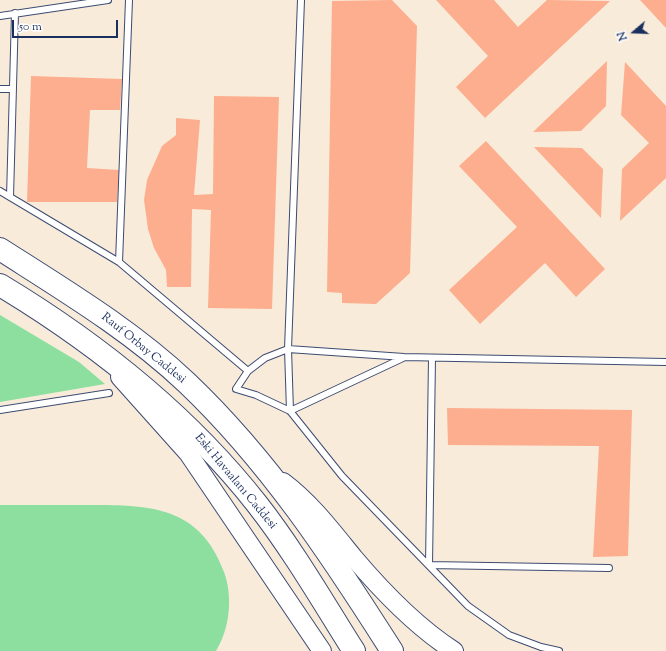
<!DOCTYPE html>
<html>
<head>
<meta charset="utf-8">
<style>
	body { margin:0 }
	#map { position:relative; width:666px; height:651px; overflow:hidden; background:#f9ebda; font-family:"Sorts Mill Goudy",serif }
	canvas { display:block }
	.north { position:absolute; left:614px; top:12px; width:40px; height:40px; -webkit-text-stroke:3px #fff; paint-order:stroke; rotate:251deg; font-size:11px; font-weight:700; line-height:16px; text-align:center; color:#1b2f5e }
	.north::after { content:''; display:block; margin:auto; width:14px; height:18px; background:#1b2f5e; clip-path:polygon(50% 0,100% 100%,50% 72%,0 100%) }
	.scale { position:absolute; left:12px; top:20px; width:106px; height:18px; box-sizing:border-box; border:2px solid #1b2f5e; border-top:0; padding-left:5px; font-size:12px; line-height:14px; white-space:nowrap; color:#1b2f5e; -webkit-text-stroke:3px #fff; paint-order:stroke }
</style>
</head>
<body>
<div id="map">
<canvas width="666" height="651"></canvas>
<div class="north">N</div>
<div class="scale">50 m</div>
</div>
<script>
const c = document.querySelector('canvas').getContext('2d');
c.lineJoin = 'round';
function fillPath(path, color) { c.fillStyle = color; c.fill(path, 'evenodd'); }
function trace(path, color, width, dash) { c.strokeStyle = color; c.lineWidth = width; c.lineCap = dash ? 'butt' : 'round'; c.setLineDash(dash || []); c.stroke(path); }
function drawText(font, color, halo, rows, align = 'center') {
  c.font = font + ' "Sorts Mill Goudy",serif'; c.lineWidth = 4; c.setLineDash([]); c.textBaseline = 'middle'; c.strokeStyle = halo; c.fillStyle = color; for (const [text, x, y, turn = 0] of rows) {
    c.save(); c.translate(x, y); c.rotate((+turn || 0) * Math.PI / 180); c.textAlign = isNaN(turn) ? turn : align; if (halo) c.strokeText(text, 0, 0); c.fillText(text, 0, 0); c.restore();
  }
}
const green = new Path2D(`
	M0 315 79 362 105 384 0 402Z
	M0 505C28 505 57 505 85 505 147 505 199 504 224 572 233 597 230 628 216 651H0Z`);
const building = new Path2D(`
	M392 0 417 26 410 273 376 304 342 303V293L327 292 332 1Z
	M436 0H494L518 27 547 0 610 1 485 118 456 87 488 56Z
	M640 0H666V28Z
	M607 61 606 106 581 131 533 132Z
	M625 62 666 106V178L620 221 622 169 649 143 621 115Z
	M31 76 122 79 120 110H90L87 168 119 170 117 202H27Z
	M214 96 279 97 272 309 208 308 211 210 192 209 191 287H167L166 270 154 248 148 229 144 200 147 180 162 146 176 135V118L200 120 194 195 213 194Z
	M486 141 605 269 576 297 545 263 480 324 449 290 517 227 459 166Z
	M534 147 582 148 603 169 601 218Z
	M447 408 632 410 628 556 593 557 599 446 448 445Z`);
const service = new Path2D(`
	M0 16 108 0
	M0 89H13
	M0 191 119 262 248 371
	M10 197 15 13
	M119 262 129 0
	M432 358 429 565 609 568
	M0 410 109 393
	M290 411 288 349 301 0
	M290 411 403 358
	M559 651 541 647 509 635 468 606 342 476 290 411 256 395 236 389 248 371 265 358 288 349 404 357 666 362`);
const secondary = new Path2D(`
	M120 377 188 453 322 651
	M283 482C311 503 332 531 354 558 382 591 418 628 454 651`);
const trunk = new Path2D(`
	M0 249C64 290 131 330 187 383 269 461 331 555 392 651
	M0 285C98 344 186 414 257 504 293 550 323 602 354 651`);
const streetNames = [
	["Rauf Orbay Caddesi",143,349,39],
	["Eski Havaalanı Caddesi",235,482,50]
];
fillPath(green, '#8ddf9f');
fillPath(building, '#fcae8e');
trace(service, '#3c4b71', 8);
trace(secondary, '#3c4b71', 20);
trace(trunk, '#3c4b71', 24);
trace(service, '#fff', 6);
trace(secondary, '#fff', 18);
trace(trunk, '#fff', 22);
drawText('12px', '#1b2f5e', '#fff', streetNames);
</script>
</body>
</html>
